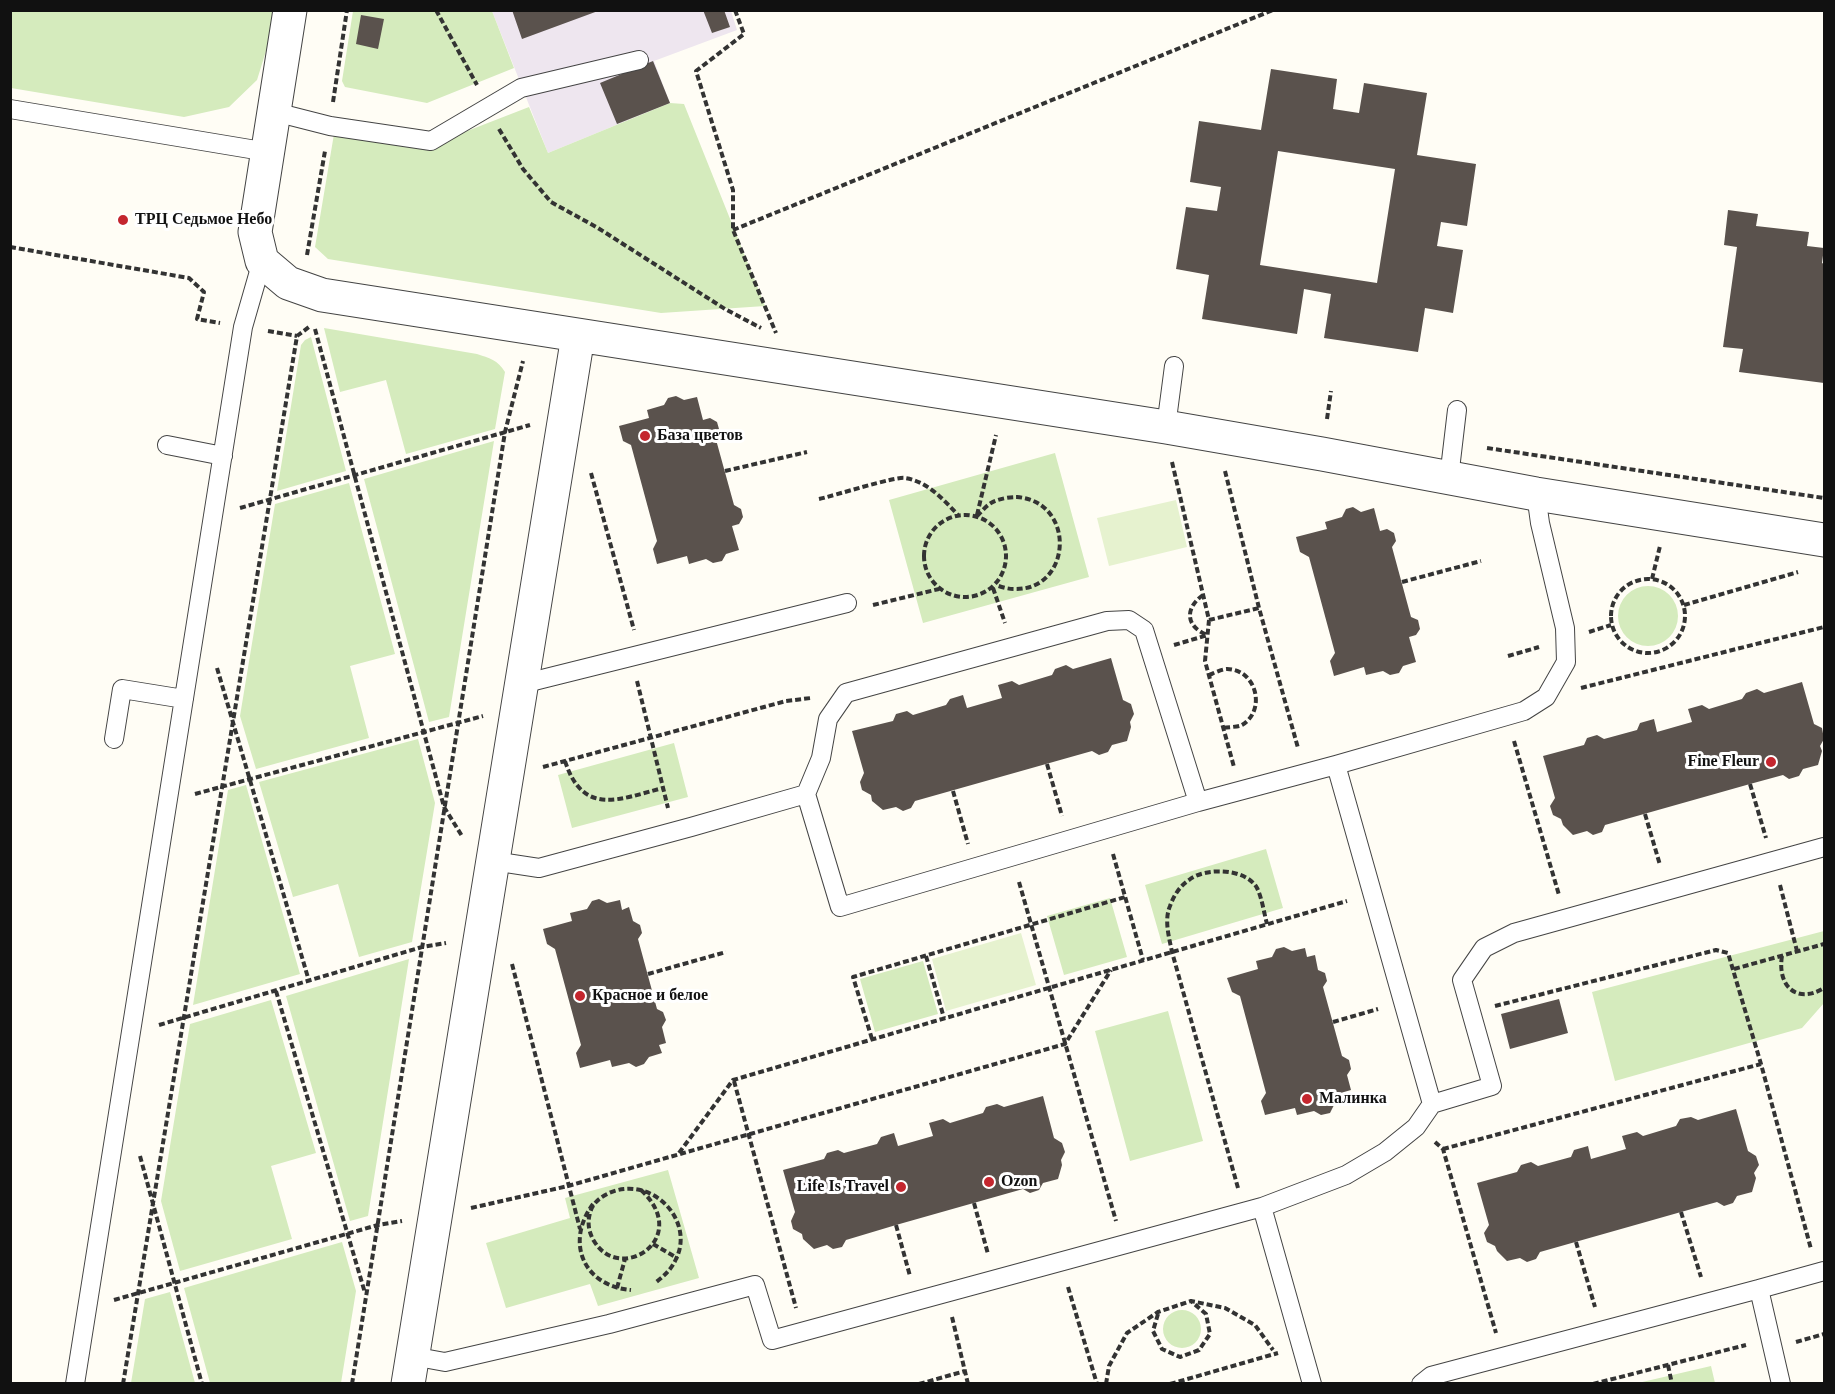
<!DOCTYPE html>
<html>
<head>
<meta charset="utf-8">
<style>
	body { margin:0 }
	#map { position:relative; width:1835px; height:1394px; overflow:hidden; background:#fffdf5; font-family:"Times New Roman",serif }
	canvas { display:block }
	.frame { position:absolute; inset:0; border:12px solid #111; pointer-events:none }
</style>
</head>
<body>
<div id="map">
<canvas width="1835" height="1394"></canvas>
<div class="frame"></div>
</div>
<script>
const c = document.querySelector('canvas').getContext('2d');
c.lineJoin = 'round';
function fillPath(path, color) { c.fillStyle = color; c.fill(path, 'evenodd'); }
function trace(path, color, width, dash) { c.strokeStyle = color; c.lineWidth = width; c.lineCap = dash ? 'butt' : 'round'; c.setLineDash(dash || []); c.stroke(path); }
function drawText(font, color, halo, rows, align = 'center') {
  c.font = font + ' "Times New Roman",serif'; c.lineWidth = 6; c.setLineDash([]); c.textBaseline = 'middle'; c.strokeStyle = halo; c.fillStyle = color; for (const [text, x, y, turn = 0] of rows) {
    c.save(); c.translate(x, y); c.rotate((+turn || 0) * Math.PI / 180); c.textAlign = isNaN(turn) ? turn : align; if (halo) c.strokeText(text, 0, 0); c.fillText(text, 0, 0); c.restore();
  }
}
const industrial = new Path2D(`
	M492 11H731L737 30 654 61 670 103 548 153Z`);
const green = new Path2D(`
	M10 11H275L270 38 257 80 229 107 184 117 11 88Z
	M353 11H492L514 68 427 103 345 87 342 81Z
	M670 103 684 104 765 306 661 313 328 259 315 247 334 134 426 147 529 107 548 153Z
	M324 328 477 354C489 358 498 360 505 372L495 429 406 454 386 380 340 392Z
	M311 337 346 471 277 491 301 345 305 340Z
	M494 441 449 717 429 722 364 479Z
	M1055 453 1089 577 923 623 889 500Z
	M349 483 395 654 350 666 369 738 256 769 240 716 275 504Z
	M1618 616a30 30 0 1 1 60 0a30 30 0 1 1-60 0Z
	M418 739 435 803 412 942 359 957 338 884 293 897 259 782Z
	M674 743 688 797 572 828 558 775Z
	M246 785 300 974 193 1005 228 790Z
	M1266 849 1283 908 1162 944 1145 885Z
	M1110 898 1127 957 1064 975 1047 916Z
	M1824 931V1003L1802 1028 1615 1081 1592 992Z
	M409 959 368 1216 350 1221 286 996Z
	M923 961 938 1014 875 1032 860 979Z
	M271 1000 316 1153 271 1166 292 1239 180 1271 161 1201 190 1024Z
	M1168 1011 1203 1141 1130 1161 1095 1031Z
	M668 1170 699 1278 598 1306 590 1284 506 1308 486 1243 570 1218 565 1198Z
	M342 1242 356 1291 341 1383H210L184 1288Z
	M170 1292 195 1383H131L145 1299Z
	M1163 1329a19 19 0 1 1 38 0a19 19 0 1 1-38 0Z
	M1711 1366 1715 1383H1638Z`);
const pitch = new Path2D(`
	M1176 500 1187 547 1109 566 1097 518Z
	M1021 933 1036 985 946 1011 932 959Z`);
const building = new Path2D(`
	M512 10H597L598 11 522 39Z
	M703 10H724L730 27 712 33Z
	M361 15 384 19 378 49 356 44Z
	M653 61 670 103 617 124 600 83Z
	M1271 69 1337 79 1333 109 1359 113 1364 83 1427 93 1417 155 1476 164 1467 226 1441 222 1437 246 1463 250 1453 313 1425 308 1418 352 1324 338 1331 294 1304 289 1297 334 1202 319 1209 275 1176 269 1186 207 1217 211 1221 187 1190 182 1199 121 1261 130ZM1278 151 1395 169 1377 283 1260 265Z
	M1728 210 1758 214 1756 226 1809 232 1807 246 1824 248 1822 263 1824 264V383L1739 372 1743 349 1723 347 1737 247 1724 245Z
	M676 396 684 400 697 397 703 420 710 418 717 422 719 429 715 436 734 505 741 509 743 517 739 524 732 526 739 550 726 554 722 561 713 563 706 559 689 564 687 556 657 564 653 549 657 541 631 445 623 441 619 426 649 418 647 410 664 405 668 398Z
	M1353 507 1361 512 1374 508 1380 531 1387 529 1394 533 1396 541 1392 547 1411 617 1418 620 1420 629 1416 635 1409 637 1416 662 1403 666 1399 673 1390 675 1383 671 1366 675 1364 667 1334 676 1330 661 1335 653 1309 557 1300 552 1296 537 1327 529 1325 522 1342 517 1346 509Z
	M1111 658 1123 700 1131 704 1134 714 1130 722 1131 727 1127 741 1112 745 1108 752 1099 755 1092 751 915 801 911 808 903 811 896 807 883 810 872 801 871 795 862 790 860 782 864 773 852 731 893 721 896 714 907 711 913 715 946 705 950 699 963 695 967 708 1002 698 998 685 1012 681 1019 685 1052 675 1055 669 1066 665 1073 669Z
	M1802 682 1814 724 1822 728 1824 739 1820 746 1822 751 1818 765 1803 769 1799 776 1789 779 1783 775 1750 784 1605 825 1602 832 1593 835 1587 831 1573 835 1563 825 1561 819 1553 815 1550 806 1555 798 1543 756 1584 745 1587 738 1597 735 1604 739 1637 730 1640 723 1654 719 1657 732 1692 722 1688 709 1702 705 1709 709 1742 699 1746 693 1757 689 1764 693Z
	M599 899 607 903 620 900 622 910 629 907 633 921 640 925 642 933 638 939 657 1009 663 1012 666 1020 662 1027 666 1043 659 1045 662 1053 649 1057 644 1064 636 1067 629 1063 612 1067 610 1060 580 1068 576 1053 581 1045 555 949 547 944 543 929 572 921 570 913 587 909 592 901Z
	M1284 947 1292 951 1305 948 1307 957 1315 955 1318 970 1325 973 1327 981 1323 987 1342 1056 1349 1060 1351 1069 1347 1075 1351 1090 1344 1092 1347 1102 1334 1105 1330 1113 1321 1115 1314 1111 1297 1115 1295 1108 1265 1115 1261 1101 1266 1093 1240 996 1232 992 1227 978 1258 969 1256 961 1272 957 1276 949Z
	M1559 999 1568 1033 1510 1049 1501 1014Z
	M1043 1096 1054 1138 1062 1143 1065 1152 1061 1160 1062 1165 1058 1179 1043 1183 1039 1190 1030 1193 1023 1189 896 1225 846 1240 842 1247 833 1249 827 1245 814 1249 803 1239 802 1234 793 1229 791 1221 795 1212 783 1170 824 1159 827 1153 838 1150 844 1153 877 1144 881 1137 894 1133 898 1146 933 1136 929 1123 943 1119 950 1123 983 1113 986 1107 997 1104 1004 1107Z
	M1736 1109 1748 1151 1756 1156 1759 1165 1754 1173 1756 1178 1752 1192 1737 1196 1733 1203 1724 1206 1717 1202 1681 1212 1540 1252 1536 1259 1527 1262 1520 1258 1507 1261 1497 1251 1495 1246 1487 1242 1484 1233 1489 1225 1477 1183 1517 1172 1521 1165 1531 1162 1538 1166 1571 1157 1574 1150 1588 1146 1591 1159 1626 1149 1622 1136 1637 1132 1643 1136 1676 1126 1680 1119 1691 1117 1698 1120Z`);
const path = new Path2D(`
	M436 10 477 85
	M735 10 744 34 696 71 733 190V230L776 333
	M333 102 347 10
	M499 129 523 169 551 202 598 228 725 309 761 328
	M733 230 1273 10
	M10 247 189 278 204 292 197 319 220 323
	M307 255 325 151
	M315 329 444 807 462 836
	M268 331 297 336
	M1327 419 1331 391
	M1487 448 1824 498
	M1172 462 1209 620 1205 661 1234 767
	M725 471 807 452
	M1225 471 1259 608 1298 748
	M591 473 634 630
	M819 499C833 496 896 476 905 478 927 481 944 500 958 515
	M240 508 530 425
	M924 556a41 41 0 1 1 82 0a41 41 0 1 1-82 0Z
	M977 515 996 435
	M977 516C981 512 986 506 991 503 998 499 1009 497 1017 497 1077 502 1072 591 1014 589 1008 589 1001 587 996 585
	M1652 579 1660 546
	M1611 616a37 37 0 1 1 74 0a37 37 0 1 1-74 0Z
	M1402 582 1481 561
	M993 588 1005 623
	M1203 595C1185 608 1185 626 1207 635
	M873 605 939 589
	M1684 605 1798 572
	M1209 620 1259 608
	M1589 632 1611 625
	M1174 645 1208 635
	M1508 656 1539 647
	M217 668 309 981
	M1209 675C1214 673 1222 669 1227 669 1256 669 1267 710 1242 725 1238 727 1229 727 1223 728
	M637 681 668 808
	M1581 688 1824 627
	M1514 741 1559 895
	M565 761C583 817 620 799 663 788
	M1047 764 1062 816
	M543 767 786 701 811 698
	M1750 784 1766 838
	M953 791 968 844
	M195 794 483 716
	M1645 814 1660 865
	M1113 854 1143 960
	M1019 882 1116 1221
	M1780 885 1797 951
	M926 956 944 1018
	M1782 956C1777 985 1796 1005 1824 988
	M512 964 580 1229
	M1734 969 1824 944
	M648 974 726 952
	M276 991 365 1293
	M1495 1006 1716 950 1728 953 1761 1064
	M1333 1022 1378 1009
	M159 1025 422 947 446 943
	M872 1039 853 977 1125 897
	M734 1081 796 1308
	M1435 1142 1443 1149 1496 1333
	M1443 1149 1761 1064 1811 1249
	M679 1153 733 1080 1347 901
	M140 1156 202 1384
	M1238 1188 1172 952C1169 937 1164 920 1170 906 1174 895 1180 886 1189 880 1205 867 1246 868 1257 888 1262 898 1264 913 1267 924
	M641 1190C693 1238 620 1285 594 1241 588 1231 587 1221 591 1210 595 1198 612 1190 624 1189 661 1185 693 1225 676 1259 671 1270 664 1276 655 1283
	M974 1203 988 1254
	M593 1204C565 1242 583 1286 631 1290
	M471 1208 568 1186 1065 1044 1111 970
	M1681 1212 1701 1277
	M896 1225 910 1276
	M1576 1242 1595 1307
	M653 1244 677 1258
	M1068 1287 1097 1384
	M617 1288 625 1259
	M114 1300 378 1225 402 1221
	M1158 1314 1153 1331 1162 1349 1180 1357 1199 1350 1210 1334 1206 1314 1192 1302
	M952 1317 968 1384
	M1796 1342 1824 1334
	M1668 1365 1672 1384
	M123 1384 297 336 309 327
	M352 1384 505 432 523 361
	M919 1384 965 1371
	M1106 1384 1109 1366 1127 1333 1158 1312 1191 1301 1225 1308 1255 1325 1273 1350
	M1170 1384 1278 1353
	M1593 1384 1746 1345`);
const lane = new Path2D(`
	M10 109 268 152
	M275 112 330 126 431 141 521 88 639 60
	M1166 427 1174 366
	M167 445 223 456
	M1449 478 1457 410
	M522 684 847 603
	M114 739 122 689 184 699
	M1198 802 1144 630 1129 620 1107 621 846 693 828 719 821 758 806 794 840 907 1198 802 1336 765 1524 711 1546 697 1566 662 1565 628 1540 523 1536 494
	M493 861 539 868 691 827 806 794
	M1432 1104 1492 1086 1462 980 1484 948 1514 933 1824 847
	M1262 1207 1312 1384
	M1759 1289 1824 1271
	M412 1356 445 1362 609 1324 755 1285 772 1340 1262 1207 1346 1175 1385 1152 1416 1127 1432 1104 1336 765
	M75 1384 243 327 262 261
	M1421 1384 1431 1376 1759 1289 1781 1384`);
const street = new Path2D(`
	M290 10 255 232 262 261 288 283 322 295 1166 427 1322 454 1536 494 1824 540
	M408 1384 578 336`);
const markers = [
	[123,220,6,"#c4262e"],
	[645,436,6,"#c4262e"],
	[1771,762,6,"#c4262e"],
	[580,996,6,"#c4262e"],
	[1307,1099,6,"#c4262e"],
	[989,1182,6,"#c4262e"],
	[901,1187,6,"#c4262e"]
];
const poiNames = [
	["ТРЦ Седьмое Небо",135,220],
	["База цветов",657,436],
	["Fine Fleur",1759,762,"right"],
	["Красное и белое",592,996],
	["Малинка",1319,1099],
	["Ozon",1001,1182],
	["Life Is Travel",889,1187,"right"]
];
fillPath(industrial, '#eee6ef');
fillPath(green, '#d5ebbd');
fillPath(pitch, '#e6f2cf');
fillPath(building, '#5a524d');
trace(lane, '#444', 20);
trace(street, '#444', 35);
trace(path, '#333', 4, [6, 3]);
trace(lane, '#fff', 18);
trace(street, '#fff', 33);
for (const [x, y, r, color] of markers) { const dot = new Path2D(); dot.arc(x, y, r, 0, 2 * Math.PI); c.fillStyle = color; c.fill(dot); trace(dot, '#fff', 2); }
drawText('bold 16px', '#111', '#fff', poiNames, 'left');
</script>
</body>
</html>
